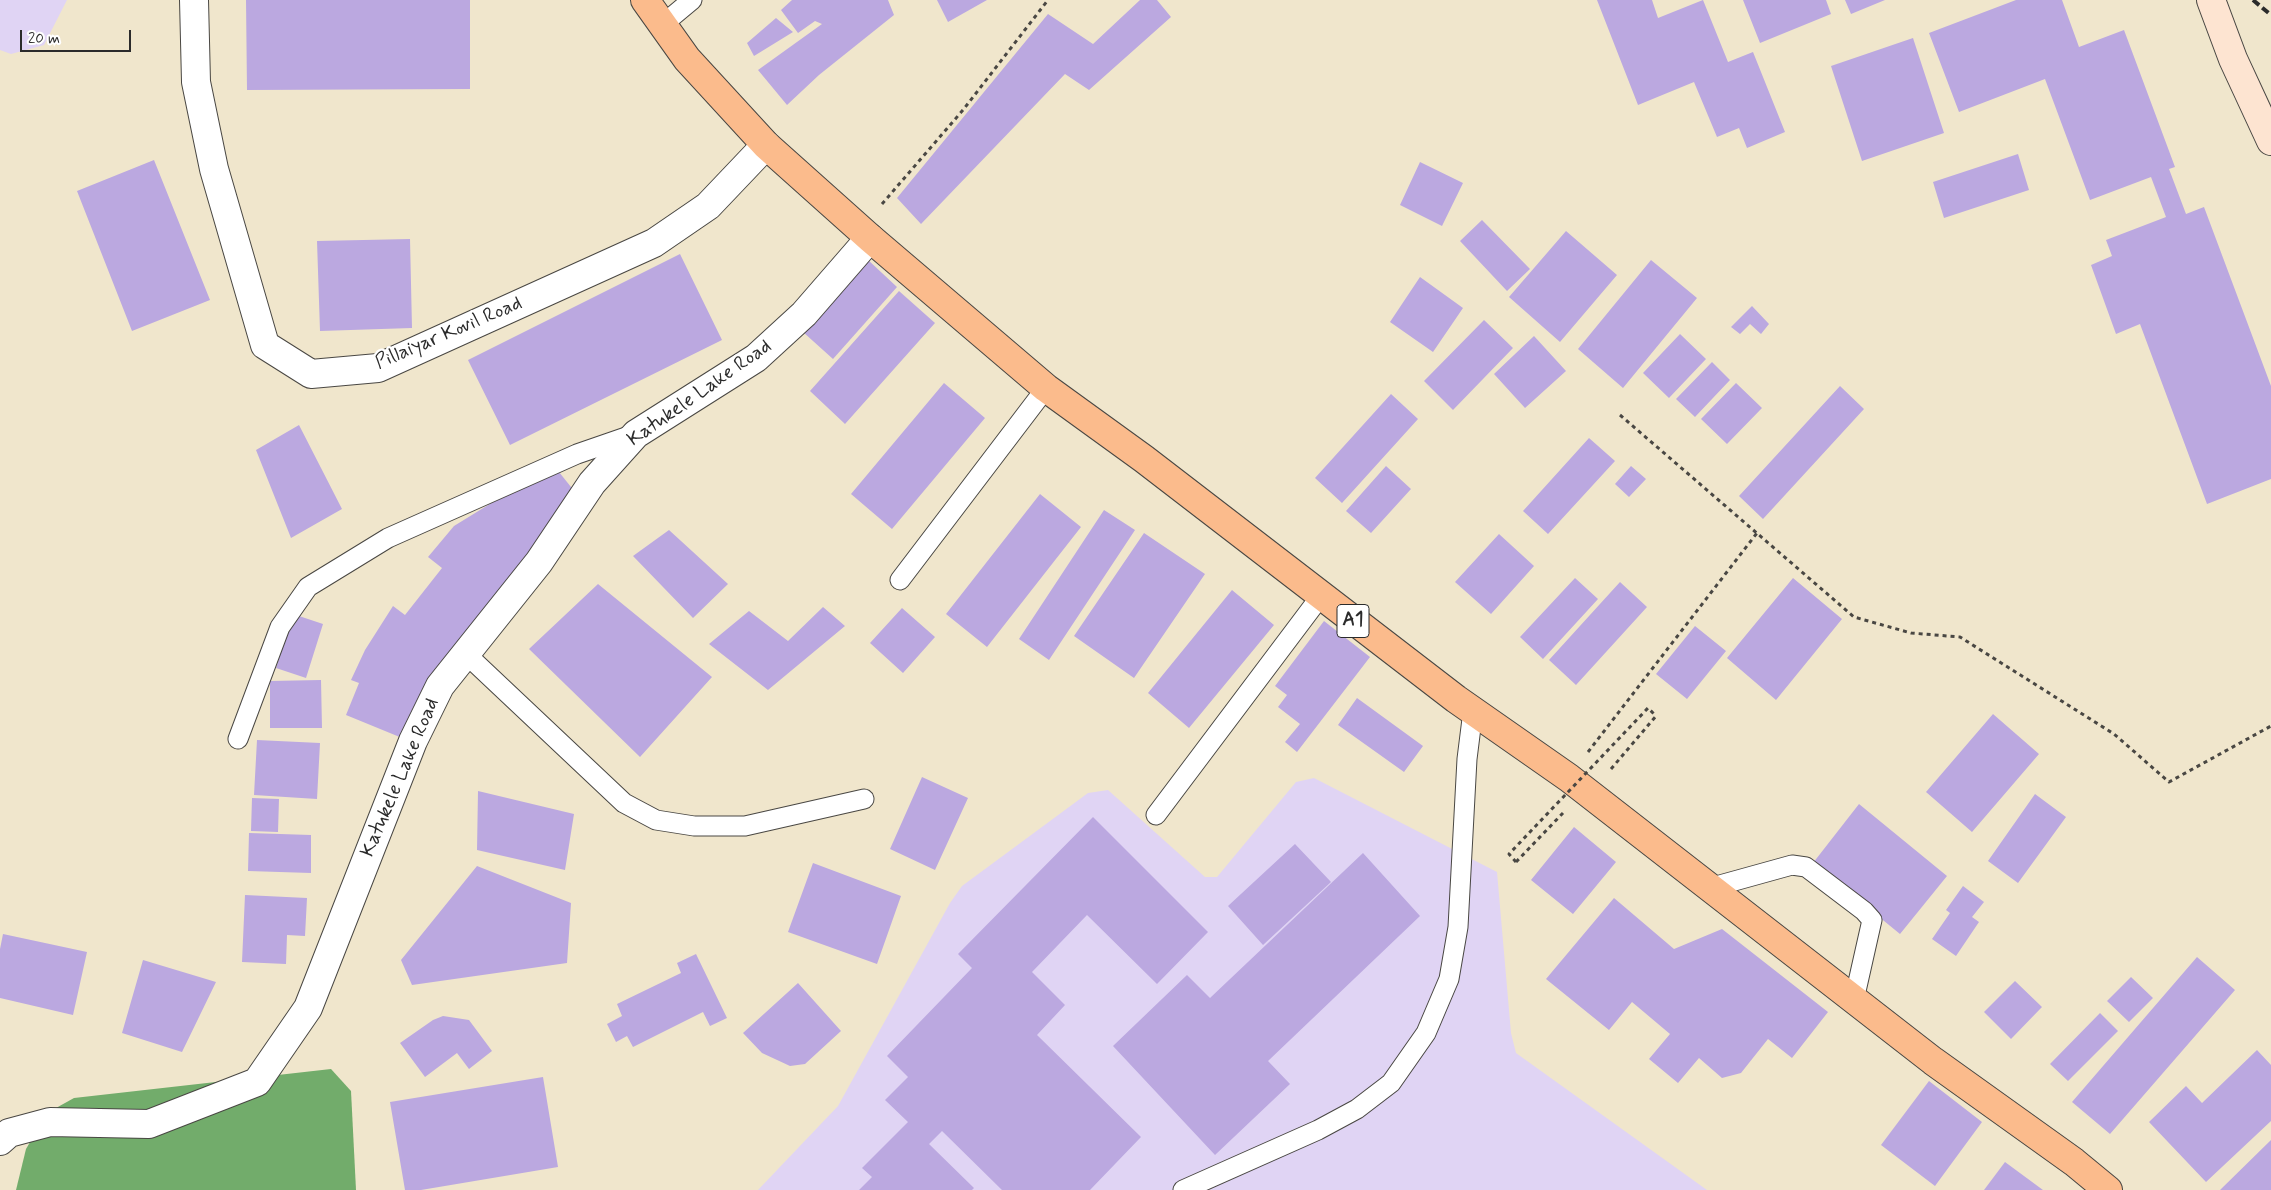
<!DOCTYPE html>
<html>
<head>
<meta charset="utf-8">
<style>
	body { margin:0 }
	#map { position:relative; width:2271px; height:1190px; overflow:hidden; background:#f0e6cc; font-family:Mynerve,sans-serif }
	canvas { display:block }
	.scale { position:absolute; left:20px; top:30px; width:111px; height:22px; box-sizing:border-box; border:2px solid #2b2b2b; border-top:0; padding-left:6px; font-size:15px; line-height:18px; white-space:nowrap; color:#2b2b2b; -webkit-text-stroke:4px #fff; paint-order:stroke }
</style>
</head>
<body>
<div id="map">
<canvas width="2271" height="1190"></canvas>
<div class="scale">20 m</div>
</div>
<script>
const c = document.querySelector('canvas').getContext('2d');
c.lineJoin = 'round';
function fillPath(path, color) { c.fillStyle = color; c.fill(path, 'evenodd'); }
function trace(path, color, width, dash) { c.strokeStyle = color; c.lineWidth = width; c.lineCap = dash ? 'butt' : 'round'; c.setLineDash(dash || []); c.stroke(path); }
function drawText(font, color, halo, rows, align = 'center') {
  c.font = font + ' Mynerve,sans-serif'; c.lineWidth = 4.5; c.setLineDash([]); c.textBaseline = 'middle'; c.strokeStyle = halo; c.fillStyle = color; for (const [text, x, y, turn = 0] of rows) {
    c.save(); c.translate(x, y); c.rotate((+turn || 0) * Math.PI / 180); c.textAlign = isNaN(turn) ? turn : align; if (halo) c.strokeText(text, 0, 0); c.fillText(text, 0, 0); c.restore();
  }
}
const built = new Path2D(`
	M0 0H67L44 45 11 54 0 50Z
	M1314 778 1497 872 1511 1033 1516 1053 1707 1190H758L838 1106 950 903 962 886 1088 793 1108 790 1205 877H1217L1296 782Z`);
const forest = new Path2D(`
	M331 1069 351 1091 356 1190H16L26 1149 47 1113 74 1098Z`);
const building = new Path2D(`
	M246 0H470V89L247 90Z
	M792 0H888L894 15 819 75 787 105 758 70 822 24 815 21 798 33 781 10Z
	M937 0H987L948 22Z
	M1140 0H1157L1171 17 1089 90 1065 74 921 224 897 198 1048 14 1093 44Z
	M1597 0H1652L1658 18 1703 0 1728 62 1753 52 1785 132 1747 148 1739 128 1717 137 1694 82 1638 105Z
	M1743 0H1826L1831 14 1760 43Z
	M1845 0H1885L1851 14Z
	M2016 0H2062L2079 47 2124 30 2175 167 2169 169 2186 214 2204 207 2271 386V479L2207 504 2140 324 2116 334 2091 265 2112 256 2106 240 2166 217 2151 177 2090 200 2045 79 1959 112 1929 33Z
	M776 18 793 32 754 56 747 43Z
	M1913 38 1944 133 1862 161 1831 66Z
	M2018 154 2029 190 1944 218 1933 182Z
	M154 160 210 300 132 331 77 191Z
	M1420 162 1463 183 1442 226 1400 205Z
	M1482 220 1530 269 1507 291 1460 241Z
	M1566 231 1617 275 1560 342 1509 297Z
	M410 239 412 328 320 331 317 241Z
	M680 254 722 340 510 445 468 360Z
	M867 259 897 287 833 359 803 332Z
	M1651 260 1697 298 1623 388 1578 349Z
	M1420 277 1463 308 1433 352 1390 322Z
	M899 291 935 323 845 424 810 391Z
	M1752 306 1769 324 1761 334 1750 324 1740 334 1731 327Z
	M1484 320 1513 348 1453 410 1424 381Z
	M1680 334 1706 359 1669 398 1643 373Z
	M1534 336 1566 371 1525 408 1494 374Z
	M1712 362 1730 380 1695 417 1676 399Z
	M944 383 985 418 892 529 851 494Z
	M1736 383 1762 408 1727 444 1701 419Z
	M1840 386 1864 409 1763 519 1739 496Z
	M1391 394 1418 419 1342 503 1315 478Z
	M299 425 342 509 291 538 256 450Z
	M1589 438 1615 461 1548 534 1523 511Z
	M1386 466 1411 489 1371 533 1346 511Z
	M1631 466 1646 479 1629 497 1615 484Z
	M555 467 579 497 451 651 407 740 346 715 359 683 351 680 365 650 393 606 405 615 442 568 428 557 454 526 524 483Z
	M1040 494 1081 527 987 647 946 614Z
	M1104 510 1135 530 1049 660 1019 639Z
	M669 530 728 584 693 618 633 556Z
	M1144 533 1205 574 1134 678 1074 636Z
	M1499 534 1534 566 1491 614 1455 582Z
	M1575 578 1598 599 1543 659 1520 637Z
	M1793 578 1842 619 1776 700 1727 658Z
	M1620 582 1647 607 1576 685 1549 660Z
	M598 584 712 677 640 757 529 649Z
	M1232 590 1274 625 1189 728 1148 693Z
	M823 607 845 626 768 690 709 644 749 611 788 641Z
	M902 608 935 637 903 673 870 643Z
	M293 614 323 624 306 678 276 668Z
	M1324 621 1370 657 1297 752 1285 742 1300 724 1278 707 1287 695 1275 686Z
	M1695 626 1726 651 1687 699 1656 674Z
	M321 680 322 728H270V681Z
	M1357 698 1423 746 1404 772 1338 725Z
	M1993 714 2039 754 1972 832 1926 792Z
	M257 740 320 743 317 799 254 795Z
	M922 777 968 798 935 870 890 849Z
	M478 791 574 814 565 870 477 850Z
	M2035 794 2066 817 2018 883 1988 861Z
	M252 798 279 799 278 832 251 831Z
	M1859 804 1947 876 1900 934 1813 863Z
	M1093 817 1208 932 1157 984 1087 915 1032 972 1065 1005 1037 1035 1141 1137 1090 1190H1002L942 1131 929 1144 974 1188 972 1190H859L872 1177 862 1168 908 1122 885 1100 908 1077 887 1056 972 968 958 954Z
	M1574 827 1616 862 1573 914 1531 880Z
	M249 833 311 835V873L248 871Z
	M1295 844 1331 882 1263 945 1228 906Z
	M1363 853 1420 916 1268 1061 1290 1084 1215 1155 1113 1046 1187 975 1210 998Z
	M813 863 901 896 877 964 788 932Z
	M477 866 571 903 567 963 412 985 401 960Z
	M1963 886 1984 902 1972 917 1979 922 1956 956 1932 939 1950 913 1946 910Z
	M245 895 307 898 305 936 287 935 286 964 242 962Z
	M1614 898 1674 949 1722 929 1828 1012 1792 1058 1768 1039 1741 1073 1722 1078 1699 1058 1678 1083 1649 1059 1670 1034 1632 1002 1609 1030 1546 979Z
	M3 934 87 952 73 1015 0 998V949Z
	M696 954 727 1018 710 1026 703 1012 633 1047 627 1036 616 1042 607 1024 622 1016 617 1004 681 973 677 963Z
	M2197 957 2235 990 2110 1134 2072 1102Z
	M143 960 216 982 182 1052 122 1033Z
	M2131 977 2153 998 2129 1022 2107 1001Z
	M2015 981 2042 1007 2011 1039 1984 1012Z
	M798 983 841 1031 805 1064 790 1066 762 1053 743 1033Z
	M2100 1013 2118 1031 2068 1081 2050 1064Z
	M443 1016 469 1020 492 1051 469 1069 457 1053 425 1077 400 1043 433 1020Z
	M2257 1050 2271 1065V1121L2206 1182 2149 1122 2186 1086 2202 1103Z
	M543 1077 558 1167 421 1190H405L390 1102Z
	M1929 1081 1982 1122 1935 1186 1881 1145Z
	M2271 1140V1190H2220Z
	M2005 1162 2043 1190H1984Z`);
const path = new Path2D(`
	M882 204 963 110 1048 0
	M1620 415 1854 617 1911 633 1960 637 2114 734 2169 782 2271 726
	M1588 752 1757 533
	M1611 769 1656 716
	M1516 862 1563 813`);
const service = new Path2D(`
	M662 25 692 0
	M900 580 1046 388
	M466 654 624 803 656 820 694 826H745L864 799
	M238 739 280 627 308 587 388 538 577 454 632 435
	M1156 815 1320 597
	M1709 888 1792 865 1806 867 1864 911 1872 920 1854 1000
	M1183 1190 1318 1130 1357 1109 1391 1083 1426 1033 1449 979 1458 927 1467 759 1473 711`);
const minor = new Path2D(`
	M194 0 196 82 214 169 265 345 311 374 378 368 654 243 708 206 766 145
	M0 1141 9 1133 50 1122 149 1124 257 1082 308 1008 413 741 440 686 539 562 592 483 636 434 756 358 804 314 870 238`);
const secondary = new Path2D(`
	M2211 0 2233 59 2271 141`);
const trunk = new Path2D(`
	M645 0 687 59 766 145 870 238 1046 388 1144 459 1456 699 1569 778 1933 1061 2074 1162 2108 1190`);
const rail = new Path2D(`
	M2253 0 2271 15`);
const pathBridge = new Path2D(`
	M1516 862 1509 854 1648 708 1656 716`);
const shields = [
	[1353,621,32]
];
const shieldNames = [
	["A1",1353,621]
];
const streetNames = [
	["Pillaiyar Kovil Road",449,334,-23],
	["Katukele Lake Road",700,394,-35],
	["Katukele Lake Road",401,778,-67]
];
fillPath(built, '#e0d4f4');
fillPath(forest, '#72ac6b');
fillPath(building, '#bba8e0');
trace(service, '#494743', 21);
trace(minor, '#494743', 30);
trace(secondary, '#494743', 30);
trace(trunk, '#494743', 30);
trace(path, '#494743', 3, [4, 4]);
trace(service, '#fff', 19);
trace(minor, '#fff', 28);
trace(secondary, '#fde4d1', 28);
trace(trunk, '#fbbb8c', 28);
trace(rail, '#2b2b2b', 4, [8, 4]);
trace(pathBridge, '#494743', 3, [4, 4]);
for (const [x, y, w] of shields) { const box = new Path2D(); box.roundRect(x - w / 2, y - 16.5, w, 33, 4); c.fillStyle = '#fff'; c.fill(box); trace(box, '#2b2b2b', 1); }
drawText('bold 19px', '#2b2b2b', null, shieldNames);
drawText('20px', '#2b2b2b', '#fff', streetNames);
</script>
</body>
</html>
